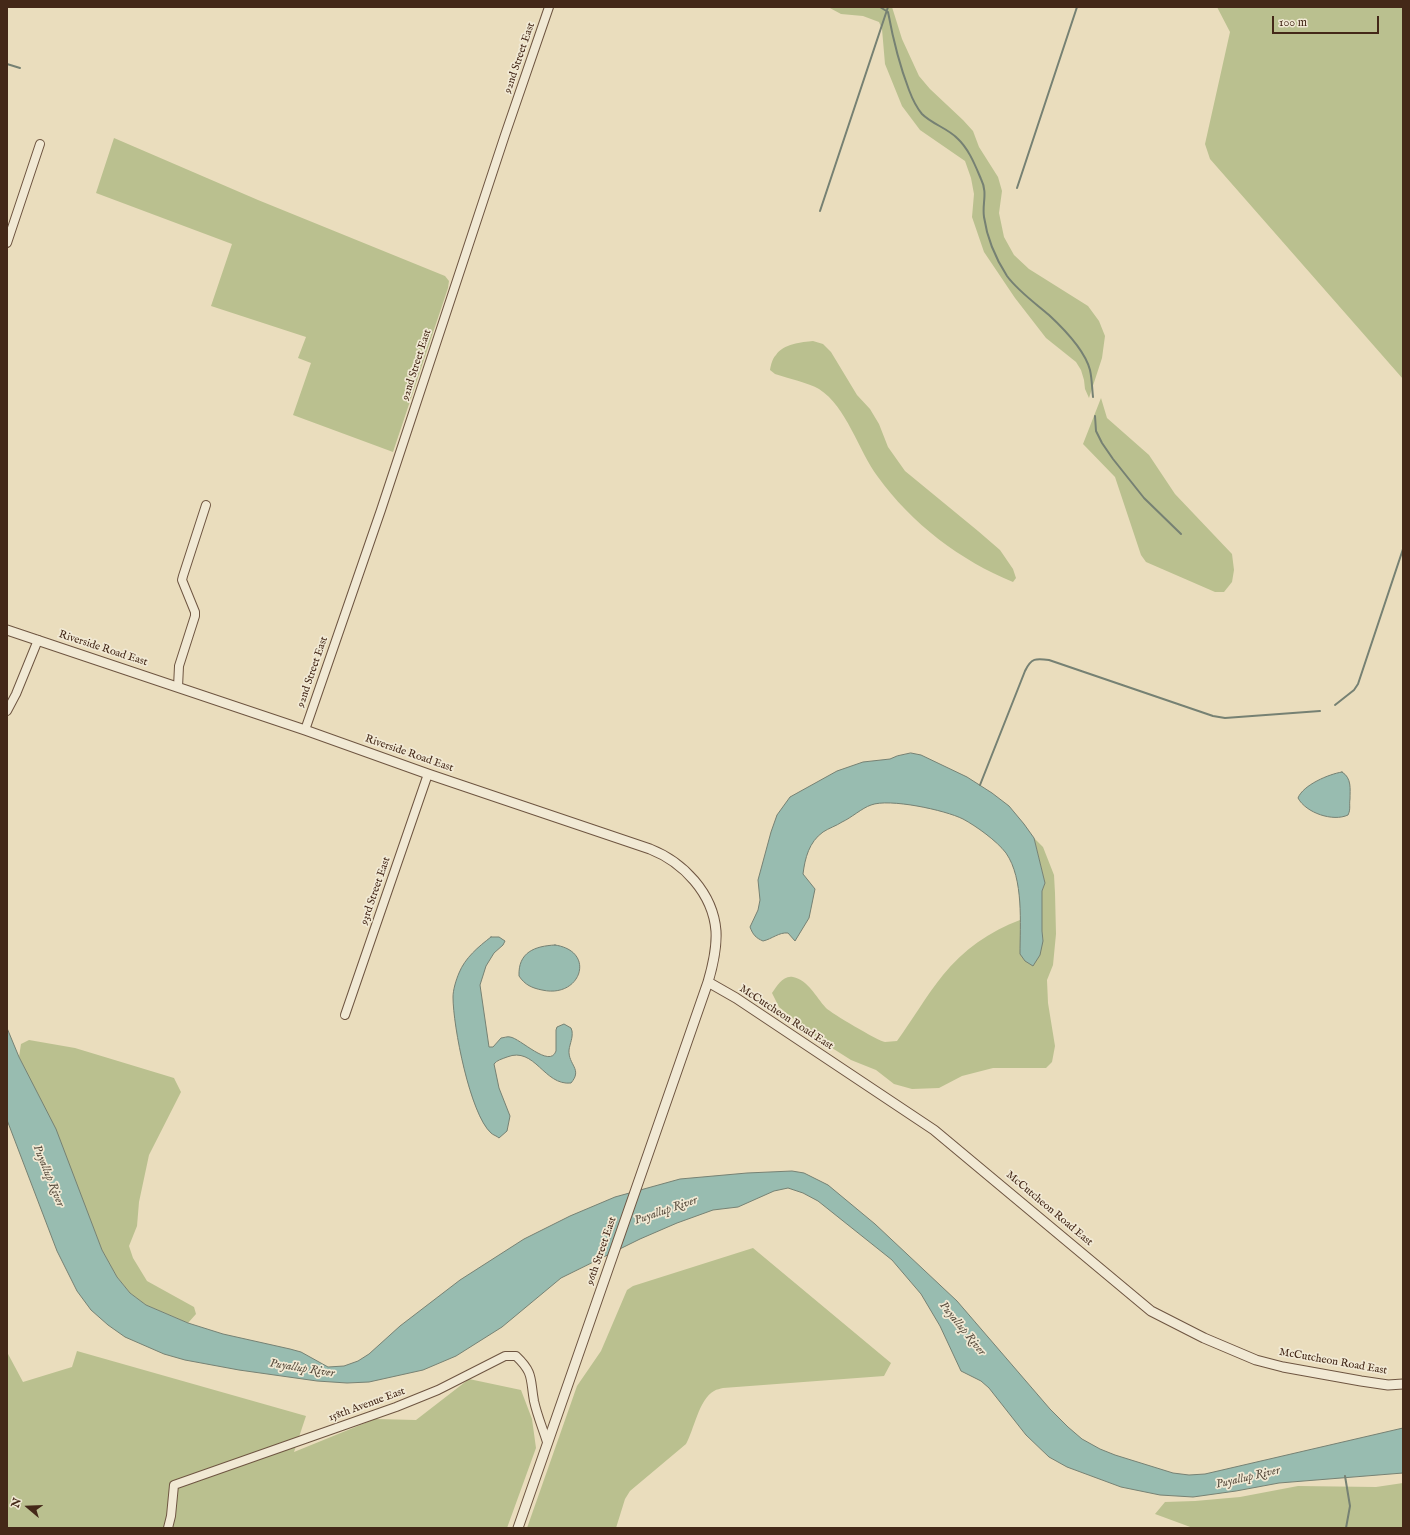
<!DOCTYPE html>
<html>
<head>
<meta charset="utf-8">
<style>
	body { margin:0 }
	#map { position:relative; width:1410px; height:1535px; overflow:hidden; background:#eaddbd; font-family:"IM FELL English",serif }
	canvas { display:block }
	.frame { position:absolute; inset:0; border:8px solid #442818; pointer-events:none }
	.north { position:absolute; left:8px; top:1487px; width:40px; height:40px; -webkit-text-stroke:3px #f1e9d4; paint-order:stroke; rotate:289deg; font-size:11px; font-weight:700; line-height:16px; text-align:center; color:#442818 }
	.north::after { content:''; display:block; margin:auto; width:14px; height:18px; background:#442818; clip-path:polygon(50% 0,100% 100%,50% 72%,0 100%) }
	.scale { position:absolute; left:1272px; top:16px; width:107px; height:18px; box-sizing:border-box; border:2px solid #442818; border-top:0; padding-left:5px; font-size:12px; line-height:14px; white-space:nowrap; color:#442818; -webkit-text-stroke:3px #f1e9d4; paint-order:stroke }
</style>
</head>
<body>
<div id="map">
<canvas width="1410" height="1535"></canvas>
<div class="frame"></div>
<div class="north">N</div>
<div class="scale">100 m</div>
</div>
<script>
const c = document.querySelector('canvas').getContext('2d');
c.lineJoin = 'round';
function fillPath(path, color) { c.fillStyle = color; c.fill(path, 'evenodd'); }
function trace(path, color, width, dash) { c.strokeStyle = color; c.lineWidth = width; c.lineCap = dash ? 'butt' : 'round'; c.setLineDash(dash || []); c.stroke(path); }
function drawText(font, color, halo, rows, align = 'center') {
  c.font = font + ' "IM FELL English",serif'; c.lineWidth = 3.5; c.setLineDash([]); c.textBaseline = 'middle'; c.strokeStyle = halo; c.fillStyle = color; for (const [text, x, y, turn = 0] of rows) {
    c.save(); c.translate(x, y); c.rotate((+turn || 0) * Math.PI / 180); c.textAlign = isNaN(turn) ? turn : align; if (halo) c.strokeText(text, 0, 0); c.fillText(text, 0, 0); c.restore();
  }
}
const green = new Path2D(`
	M828 7H892L902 39 919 76 930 89 963 120 973 131 979 147 998 177 1002 191 999 213 1004 237 1014 255 1029 269 1088 306 1099 321 1105 336 1102 358 1089 398 1085 389 1084 380 1081 370 1076 362 1046 338 1015 298 984 252 972 217 974 194 971 178 965 161 920 130 902 106 885 64 882 29 879 22 863 16 841 14Z
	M1217 7H1403V379L1210 159 1205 144 1230 32Z
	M114 138 258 200 445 276 449 281 448 288 393 452 293 415 311 363 298 358 306 337 211 306 232 244 96 193Z
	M813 341 823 344 831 352 857 395 870 409 879 424 888 447 905 471 978 531 1000 550 1013 569 1016 578 1013 582C961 561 911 523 878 477 858 450 847 407 819 389 809 383 787 378 775 374L770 370C771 365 772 359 776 355 783 344 802 342 813 341Z
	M1101 398 1107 418 1149 455 1175 494 1232 554 1234 570 1232 582 1224 592H1215L1146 562 1141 555 1115 477 1083 444Z
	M1034 838 1043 847 1054 875 1055 893 1056 934 1053 965 1047 980 1048 1003 1055 1046 1052 1062 1046 1068H993L962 1076 939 1088 912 1089 894 1084 876 1070 851 1060 821 1041 779 1007 772 993C777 986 783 975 793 977 808 980 816 997 826 1008 831 1013 878 1041 885 1042 889 1042 893 1041 897 1041 913 1019 926 996 943 975 963 950 990 931 1020 920V932L1043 941 1042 931V891L1045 883Z
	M29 1040 75 1048 174 1078 181 1092 149 1155 139 1202 137 1226 129 1246 133 1258 147 1281 194 1307 196 1314 188 1323 146 1305 130 1293 117 1277 102 1250 55 1129 19 1057 21 1044Z
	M753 1248 891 1363 884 1376 723 1388C720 1389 717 1389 714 1391 699 1399 694 1430 686 1444L630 1491 625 1499 616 1528H527L577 1386 601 1351 627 1290 633 1286Z
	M77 1351 306 1416 294 1452 375 1419 416 1420 469 1379 521 1390 532 1419 536 1448 507 1528H7V1352L23 1382 72 1367Z
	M1403 1483V1528H1193L1155 1514 1165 1502 1195 1501 1240 1497 1298 1486 1376 1487Z`);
const water = new Path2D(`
	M911 753 921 755 967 777 992 793 1009 806 1024 824 1034 838 1045 883 1042 891V931L1043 941 1040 955 1033 966 1025 961 1020 954C1020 924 1024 879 1006 853 997 841 976 826 963 819 945 810 889 798 871 805 862 808 851 818 842 822 836 826 829 828 823 832 809 842 805 858 803 874L815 889 809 918 795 941 788 933C779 932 772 939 763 941 756 938 753 935 750 927L758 910 760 900 758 880 771 832 777 815 790 797 837 771 863 762 890 759 897 756Z
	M1342 772C1352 778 1350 789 1350 799 1349 805 1351 809 1348 815 1333 822 1306 813 1298 798 1303 785 1329 774 1342 772Z
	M491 937H499L505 941 503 945 494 953 486 966 480 985 489 1047H493L501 1038C503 1038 508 1036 510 1037 520 1038 550 1069 556 1051V1030L557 1027 564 1024 571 1028 572 1031C573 1038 570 1043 569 1050 568 1065 583 1069 571 1083 544 1086 535 1046 507 1057 502 1059 497 1060 494 1064L499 1088 510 1116 507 1131 499 1138C497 1136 493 1135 491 1133 470 1114 453 1026 453 997 453 990 456 980 459 973 465 958 478 947 491 937Z
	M555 945C597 951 581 999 542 990 532 988 525 985 519 976 518 952 535 946 555 945Z
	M7 1028 19 1057 56 1129 102 1250 117 1277 130 1293 146 1305 188 1323 223 1334 290 1349 301 1352 328 1367 344 1366 358 1361 369 1354 400 1326 460 1280 524 1239 570 1216 615 1197 680 1179 747 1173 792 1171 804 1173 828 1185 875 1224 957 1301 1050 1409 1068 1427 1082 1439 1100 1449 1115 1455 1173 1473 1189 1475 1205 1474 1403 1428V1473L1279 1483 1236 1491 1193 1497 1160 1495 1121 1487 1067 1467 1049 1457 1026 1435 989 1388 981 1381 961 1371 940 1326 921 1294 892 1260 818 1201 803 1193 788 1188 774 1191 738 1207 713 1210 677 1223 640 1239 561 1278 502 1327 456 1356 423 1370 369 1382 347 1383 317 1381 239 1370 185 1360 164 1354 125 1337 108 1325 91 1310 77 1291 57 1251 7 1120Z`);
const stream = new Path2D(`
	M880 7 888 12C893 39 899 64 909 90 912 98 917 108 922 114 932 124 947 128 957 138 969 149 975 165 981 179 988 193 982 203 984 217 987 238 996 259 1007 276 1018 291 1035 303 1049 315 1063 328 1085 351 1090 370 1092 379 1092 388 1093 397
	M7 64 20 68
	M1017 188 1077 7
	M820 211 888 7
	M1095 416 1096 431 1102 443 1113 459 1144 498 1181 534
	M1335 705 1354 690 1358 684 1403 549
	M980 785 1025 671C1031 658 1036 658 1049 660L1213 716 1225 718 1320 711
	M1345 1476 1350 1506 1346 1528`);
const minor = new Path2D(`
	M7 243 40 144
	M178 687 179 666 195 616V612L182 580 183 576 206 505
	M7 711 16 694 38 640
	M305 730 381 510 505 135 549 7
	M345 1015 428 774
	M168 1528 171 1516 174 1485 396 1407 438 1390 505 1356H516C534 1373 530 1379 534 1401 537 1415 543 1429 547 1442`);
const tertiary = new Path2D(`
	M7 630 305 730 428 774 650 849C683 862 713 893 716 931 717 948 713 965 708 982L518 1528
	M708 982 736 998 934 1130 1151 1311 1204 1338 1256 1360 1283 1367 1361 1381 1388 1385 1403 1384`);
const streetNames = [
	["92nd Street East",520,58,-71],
	["92nd Street East",417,365,-72],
	["Riverside Road East",103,649,18],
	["92nd Street East",313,672,-71],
	["Riverside Road East",409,754,19],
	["93rd Street East",376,891,-71],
	["McCutcheon Road East",786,1018,33],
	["McCutcheon Road East",1049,1209,40],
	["96th Street East",602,1251,-71],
	["McCutcheon Road East",1333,1362,10],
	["158th Avenue East",367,1405,-20]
];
const waterNames = [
	["Puyallup River",48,1176,68],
	["Puyallup River",666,1211,-19],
	["Puyallup River",962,1329,51],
	["Puyallup River",302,1369,9],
	["Puyallup River",1248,1478,-13]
];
fillPath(green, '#bac08f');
fillPath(water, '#98bcb0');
trace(water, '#768173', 1);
trace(stream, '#768173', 2);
trace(minor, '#6e5541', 10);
trace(tertiary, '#6e5541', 11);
trace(minor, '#f1e9d4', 8);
trace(tertiary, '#f1e9d4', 9);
drawText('11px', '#442818', '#f1e9d4', streetNames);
drawText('italic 12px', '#594d3e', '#f1e9d4', waterNames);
</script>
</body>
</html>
